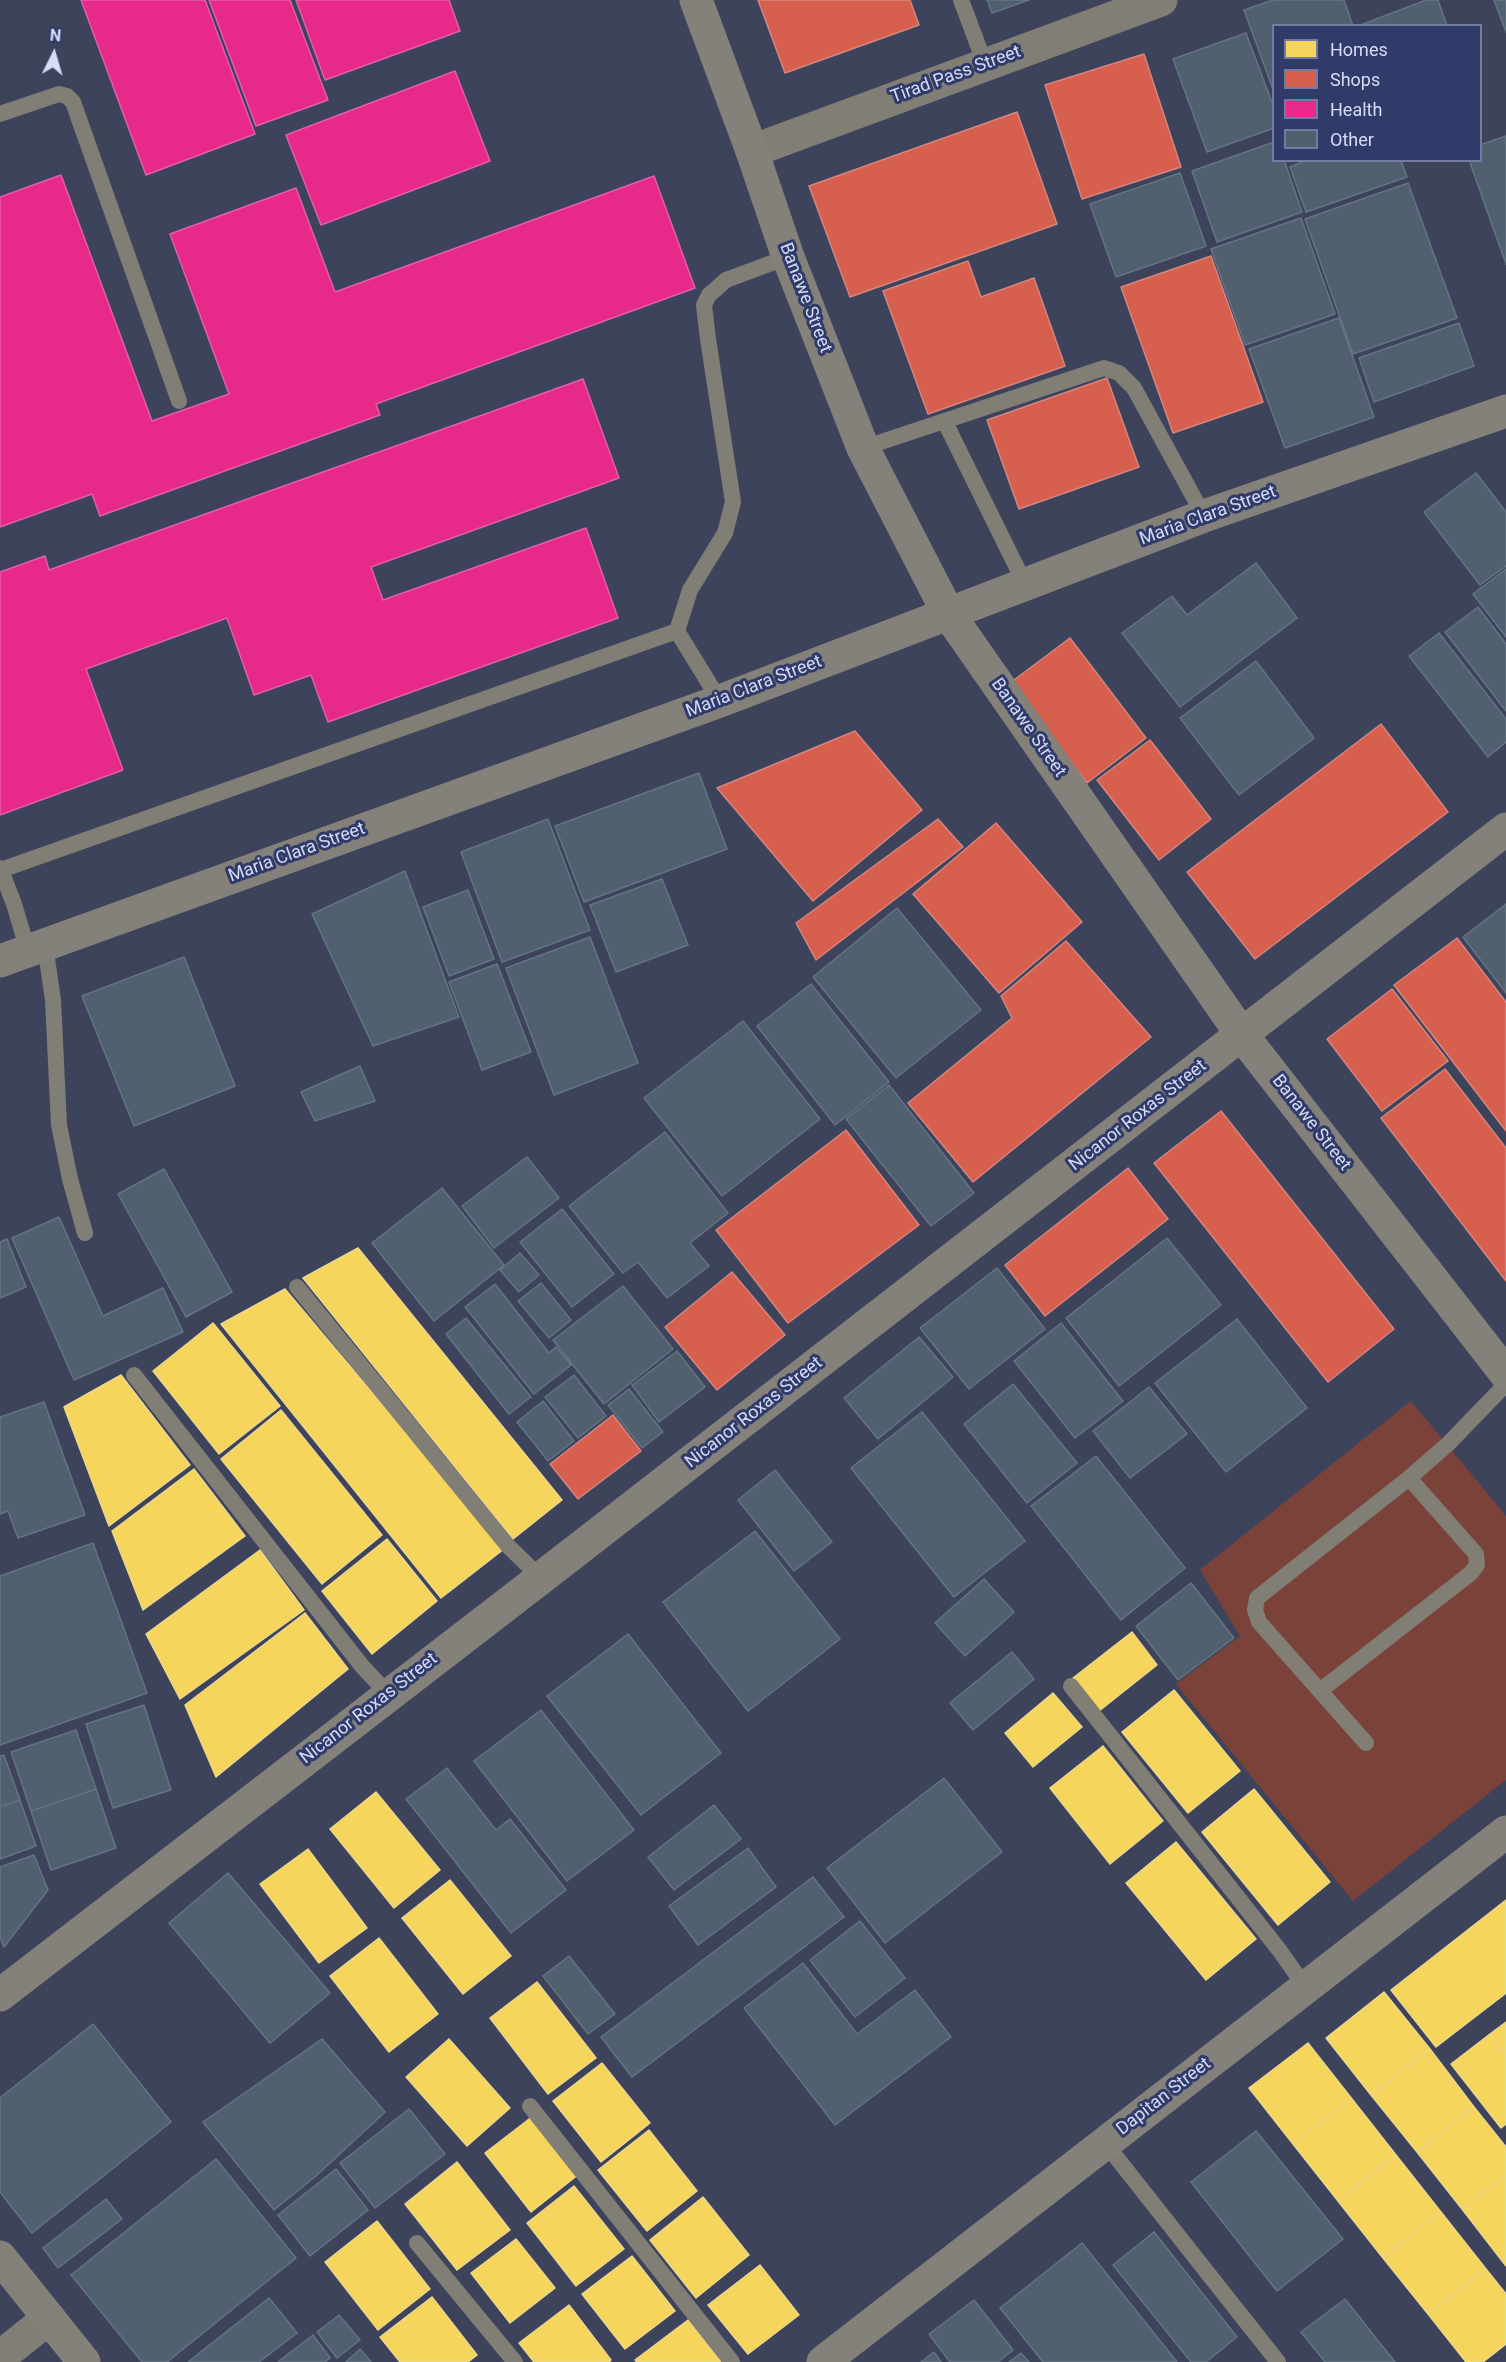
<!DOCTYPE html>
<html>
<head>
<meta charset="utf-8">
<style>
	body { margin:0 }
	#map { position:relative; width:1506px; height:2362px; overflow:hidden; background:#3e435c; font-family:Roboto,sans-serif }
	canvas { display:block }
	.legend { position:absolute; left:1272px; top:24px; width:210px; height:138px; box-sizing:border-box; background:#313b69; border:2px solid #727ba2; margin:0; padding:8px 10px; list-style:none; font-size:18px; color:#d4dcf8 }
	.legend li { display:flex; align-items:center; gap:12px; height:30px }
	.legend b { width:30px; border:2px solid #727ba2 }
	.north { position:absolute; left:24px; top:24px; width:60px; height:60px; -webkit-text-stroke:4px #313b69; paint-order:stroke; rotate:5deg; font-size:16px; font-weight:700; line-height:24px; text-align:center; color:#d4dcf8 }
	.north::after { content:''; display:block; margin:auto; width:21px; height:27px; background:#d4dcf8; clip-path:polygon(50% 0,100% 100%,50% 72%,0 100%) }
</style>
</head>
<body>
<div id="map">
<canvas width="1506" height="2362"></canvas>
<ul class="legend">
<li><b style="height:16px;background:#f6d55c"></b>Homes</li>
<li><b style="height:16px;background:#d6604d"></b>Shops</li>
<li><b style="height:16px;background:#e7298a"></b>Health</li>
<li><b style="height:16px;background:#50606f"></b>Other</li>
</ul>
<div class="north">N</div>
</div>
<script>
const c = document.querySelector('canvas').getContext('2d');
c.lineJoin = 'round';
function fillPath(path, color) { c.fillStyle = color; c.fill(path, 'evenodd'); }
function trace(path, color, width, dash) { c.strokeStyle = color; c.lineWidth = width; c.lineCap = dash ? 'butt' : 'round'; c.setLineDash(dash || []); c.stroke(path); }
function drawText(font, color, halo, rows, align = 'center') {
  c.font = font + ' Roboto,sans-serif'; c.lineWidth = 6; c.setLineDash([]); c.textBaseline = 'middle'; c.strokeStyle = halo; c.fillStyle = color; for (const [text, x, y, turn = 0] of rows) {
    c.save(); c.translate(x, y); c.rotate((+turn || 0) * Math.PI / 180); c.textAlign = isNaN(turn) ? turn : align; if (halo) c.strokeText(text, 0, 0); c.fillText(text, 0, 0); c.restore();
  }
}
const green = new Path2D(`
	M1411 1401 1506 1516V1780L1353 1901 1176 1684 1240 1636 1200 1570Z`);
const homes = new Path2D(`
	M358 1248 562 1500 513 1539 303 1278Z
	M285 1289 504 1549 441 1598 221 1324Z
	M213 1323 280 1406 219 1454 153 1371Z
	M121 1375 190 1465 109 1526 64 1407Z
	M281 1410 382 1535 322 1584 221 1459Z
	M194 1469 245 1536 143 1610 112 1531Z
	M387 1539 437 1601 372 1654 322 1591Z
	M260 1550 304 1610 180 1699 146 1634Z
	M305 1613 348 1669 216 1777 185 1705Z
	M1132 1632 1157 1665 1099 1711 1073 1678Z
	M1174 1690 1240 1771 1188 1813 1122 1732Z
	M1053 1693 1082 1727 1033 1767 1005 1733Z
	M1103 1746 1163 1821 1110 1864 1050 1788Z
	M1254 1789 1330 1882 1278 1925 1202 1832Z
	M376 1792 440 1870 394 1908 330 1829Z
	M1176 1842 1256 1939 1206 1980 1126 1883Z
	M308 1849 367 1928 319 1963 260 1884Z
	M450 1880 511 1956 463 1994 402 1918Z
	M1506 1900V1993L1436 2047 1391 1990Z
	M379 1938 438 2014 389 2052 330 1976Z
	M537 1982 596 2058 548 2094 490 2018Z
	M1384 1992 1430 2049 1371 2095 1326 2038Z
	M1506 2022V2055L1490 2034Z
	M1490 2034 1506 2055V2124L1501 2128 1451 2064Z
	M449 2039 510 2108 467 2146 406 2077Z
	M1308 2043 1352 2099 1293 2144 1249 2088Z
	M1430 2049 1474 2107 1417 2152 1371 2095Z
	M602 2063 650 2123 601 2162 553 2101Z
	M1352 2099 1396 2155 1338 2201 1293 2144Z
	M1474 2107 1506 2147V2175L1462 2209 1417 2152Z
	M533 2116 579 2174 531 2212 485 2153Z
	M649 2130 697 2191 647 2231 598 2170Z
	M1396 2155 1441 2212 1383 2258 1338 2201Z
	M457 2162 510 2230 457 2270 405 2204Z
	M1506 2175V2266L1462 2209Z
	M574 2186 624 2249 576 2286 527 2223Z
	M703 2197 749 2255 696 2298 650 2240Z
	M1441 2212 1486 2269 1428 2314 1383 2258Z
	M377 2221 430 2289 378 2330 325 2262Z
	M516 2239 555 2288 510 2323 471 2273Z
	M632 2256 675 2311 625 2349 582 2294Z
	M760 2265 799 2315 748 2354 708 2305Z
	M1486 2269 1506 2294V2344L1483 2362H1466L1428 2314Z
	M432 2297 477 2355 468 2362H400L380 2337Z
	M569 2305 611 2360 609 2362H534L519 2343Z
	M688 2320 721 2362H637L635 2360Z`);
const shops = new Path2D(`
	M758 0H910L919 25 785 73Z
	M1144 54 1181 167 1082 199 1045 85Z
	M1017 112 1057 224 850 297 809 186Z
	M1211 256 1263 402 1173 433 1121 287Z
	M968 261 981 297 1034 278 1065 366 928 414 883 291Z
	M1107 378 1139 467 1019 509 987 420Z
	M1070 638 1146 738 1087 783 1010 683Z
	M1381 724 1448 812 1255 959 1187 872Z
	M855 731 922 810 813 901 717 788Z
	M1150 740 1211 819 1159 860 1097 780Z
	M938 819 963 847 816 960 796 923Z
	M996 823 1082 922 999 993 913 894Z
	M1457 938 1506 1002V1131L1394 985Z
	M1066 941 1151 1037 973 1182 908 1103 1012 1018 1001 996Z
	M1392 989 1448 1061 1382 1111 1327 1039Z
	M1445 1069 1506 1148V1281L1381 1118Z
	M1221 1111 1394 1329 1328 1382 1154 1163Z
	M846 1130 919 1225 788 1323 716 1230Z
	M1128 1168 1168 1219 1045 1316 1005 1265Z
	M732 1272 785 1335 717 1390 665 1327Z
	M613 1415 641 1451 578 1499 550 1464Z`);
const health = new Path2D(`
	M81 0H205L255 134 146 175Z
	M209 0H290L328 100 256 126Z
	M296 0H449L460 31 325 80Z
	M455 71 490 161 321 225 286 135Z
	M61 175 152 421 229 394 170 234 296 188 335 292 654 176 695 288 376 404 380 415 100 516 92 494 0 527V197Z
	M583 379 619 478 371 567 383 600 586 528 618 618 328 722 311 675 254 695 227 618 86 669 123 770 0 815V572L45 556 49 570Z`);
const building = new Path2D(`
	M987 0H1029L992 13Z
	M1273 0H1344L1353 26H1274V92L1244 10Z
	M1426 0H1438L1447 26H1358Z
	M1494 0H1506V32Z
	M1246 33 1274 108V128L1207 152 1173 59Z
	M1506 136V264L1469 160H1480V145Z
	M1274 142V160H1284L1302 212 1217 242 1192 171Z
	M1307 160H1401L1407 177 1306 212 1290 167Z
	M1180 173 1206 246 1116 277 1090 204Z
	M1408 183 1457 318 1353 354 1305 219Z
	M1301 218 1335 314 1245 345 1211 249Z
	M1339 318 1374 417 1285 448 1249 349Z
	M1459 323 1474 366 1374 402 1359 358Z
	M1476 473 1506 512V566L1480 585 1424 512Z
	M1256 563 1297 618 1180 707 1122 633 1172 596 1187 615Z
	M1506 569V637L1473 594Z
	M1478 607 1506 644V711L1445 632Z
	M1439 633 1506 719V742L1488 757 1409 656Z
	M1256 661 1314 738 1239 795 1180 718Z
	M699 773 727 849 584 902 555 826Z
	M548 819 590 930 502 962 461 852Z
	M405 871 459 1017 373 1046 312 914Z
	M662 879 688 945 616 972 590 905Z
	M468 890 494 959 449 976 423 907Z
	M1506 904V993L1463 937Z
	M897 908 981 1010 896 1078 813 977Z
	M590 937 638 1063 554 1095 506 968Z
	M184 957 235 1086 134 1126 82 996Z
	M497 964 531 1052 482 1070 449 982Z
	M811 984 889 1082 835 1125 757 1026Z
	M743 1021 820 1119 722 1196 644 1098Z
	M360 1066 375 1101 315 1121 301 1092Z
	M889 1085 974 1193 931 1226 846 1119Z
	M665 1132 728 1213 690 1243 709 1266 667 1298 638 1262 623 1273 569 1206Z
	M527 1157 559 1198 494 1248 462 1206Z
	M164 1169 232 1292 186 1317 118 1194Z
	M442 1188 504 1265 434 1321 372 1243Z
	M562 1209 614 1274 572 1307 520 1242Z
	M59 1217 103 1316 163 1288 183 1332 74 1380 12 1238Z
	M1167 1238 1221 1305 1119 1386 1066 1318Z
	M7 1239 26 1287 0 1298V1242Z
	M520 1253 539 1275 519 1292 500 1270Z
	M997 1268 1045 1329 969 1389 920 1328Z
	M541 1283 571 1320 549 1338 518 1301Z
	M495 1284 549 1353 556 1347 571 1365 534 1394 465 1307Z
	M623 1286 673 1349 604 1404 553 1340Z
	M466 1318 531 1397 509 1414 446 1334Z
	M1237 1319 1307 1408 1226 1472 1155 1383Z
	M1061 1323 1123 1401 1075 1438 1014 1361Z
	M919 1337 953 1377 878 1439 844 1398Z
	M677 1351 705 1387 659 1422 632 1385Z
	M574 1375 606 1416 578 1438 545 1397Z
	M1013 1384 1077 1463 1027 1503 964 1424Z
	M1149 1387 1187 1434 1130 1478 1093 1431Z
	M629 1389 663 1432 642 1448 608 1405Z
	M543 1401 574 1441 548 1461 517 1422Z
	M44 1402 85 1515 18 1538 8 1511 0 1514V1417Z
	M922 1412 1025 1541 954 1597 851 1468Z
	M1096 1456 1185 1568 1121 1620 1031 1506Z
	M775 1470 832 1542 794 1571 738 1500Z
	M755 1531 840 1639 748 1711 663 1602Z
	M93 1543 147 1693 0 1745V1576Z
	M984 1579 1014 1612 965 1656 935 1623Z
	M1191 1583 1234 1638 1178 1680 1136 1626Z
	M628 1634 721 1753 641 1815 547 1696Z
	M1012 1652 1034 1679 973 1730 950 1703Z
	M144 1705 171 1790 113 1808 86 1724Z
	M541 1710 634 1830 567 1881 474 1761Z
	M76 1730 96 1789 31 1811 11 1752Z
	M4 1755 20 1800 0 1807V1756Z
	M447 1768 496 1830 510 1819 566 1890 511 1933 406 1799Z
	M944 1778 1002 1852 885 1943 827 1868Z
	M96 1789 116 1848 51 1870 31 1811Z
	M20 1800 36 1846 0 1859V1807Z
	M714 1805 741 1839 674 1890 648 1857Z
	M748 1848 776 1887 698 1945 669 1906Z
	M34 1855 48 1890 4 1947 0 1937V1867Z
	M228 1873 330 1993 270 2043 169 1923Z
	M813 1877 844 1917 632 2077 601 2037Z
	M860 1921 905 1978 855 2017 810 1960Z
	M569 1956 615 2014 588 2034 543 1976Z
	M803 1963 857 2034 915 1990 951 2037 835 2125 744 2008Z
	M93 2024 171 2122 32 2233 0 2192V2098Z
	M322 2039 385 2112 316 2176 274 2210 203 2122Z
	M409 2109 445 2154 375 2208 340 2163Z
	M1256 2131 1343 2239 1277 2291 1191 2182Z
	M216 2159 296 2258 167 2362H142L71 2275Z
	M336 2169 368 2210 310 2256 278 2215Z
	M106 2199 122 2219 58 2268 43 2248Z
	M1154 2232 1237 2337 1206 2362H1191L1113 2265Z
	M1082 2243 1177 2362H1043L1000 2308Z
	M269 2298 297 2333 259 2362H188Z
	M1345 2299 1395 2362H1325L1301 2332Z
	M974 2300 1013 2350 998 2362H950L929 2334Z
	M339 2315 360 2340 337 2358 317 2332Z
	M313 2335 330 2358 325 2362H278Z
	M360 2349 371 2362H346Z
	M934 2352 941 2362H921Z
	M1021 2353 1029 2362H1009Z`);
const lane = new Path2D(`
	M961 0 985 64
	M0 114 59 94 67 96 73 102 179 401
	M945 422 1025 584
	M863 448 1104 368 1119 373 1134 388 1204 516
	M720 701 677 631 690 590 725 533 733 502 708 339 704 305 709 295 726 280 788 257
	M0 868 14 904 28 951
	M1 870 677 631
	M45 945 53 1000 59 1125 70 1179 85 1233
	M297 1287 508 1546 541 1578
	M134 1375 362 1666 388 1694
	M1409 1478 1448 1444 1506 1384
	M1071 1686 1280 1951 1306 1988
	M1321 1690 1471 1573 1477 1565 1476 1554 1409 1478 1257 1598 1255 1610 1259 1622 1366 1743
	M530 2106 732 2362
	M1105 2143 1278 2362
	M417 2243 515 2362`);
const street = new Path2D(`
	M752 151 1161 0
	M0 2357 49 2318`);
const secondary = new Path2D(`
	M696 0 752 151 788 257 863 448 948 613 1242 1035 1506 1374
	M0 961 720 701 1204 516 1506 411
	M0 1995 541 1578 1506 829
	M0 2257 84 2362
	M823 2362 1506 1832`);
const streetNames = [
	["Tirad Pass Street",956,75,-20],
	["Banawe Street",805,298,69],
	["Maria Clara Street",1208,516,-20],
	["Maria Clara Street",754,687,-21],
	["Banawe Street",1028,728,55],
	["Maria Clara Street",297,853,-20],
	["Nicanor Roxas Street",1138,1116,-38],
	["Banawe Street",1311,1123,52],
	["Nicanor Roxas Street",754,1413,-38],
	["Nicanor Roxas Street",369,1709,-38],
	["Dapitan Street",1164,2097,-38]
];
fillPath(green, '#7b4239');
fillPath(homes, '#f6d55c');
trace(homes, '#ecd78b', 1.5);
fillPath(shops, '#d6604d');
trace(shops, '#d58580', 1.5);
fillPath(health, '#e7298a');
trace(health, '#e15fab', 1.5);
fillPath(building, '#50606f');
trace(building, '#637483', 1.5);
trace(lane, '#817e76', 16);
trace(street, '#817e76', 33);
trace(secondary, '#84817b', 33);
drawText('18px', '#d4dcf8', '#313b69', streetNames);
</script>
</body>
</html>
